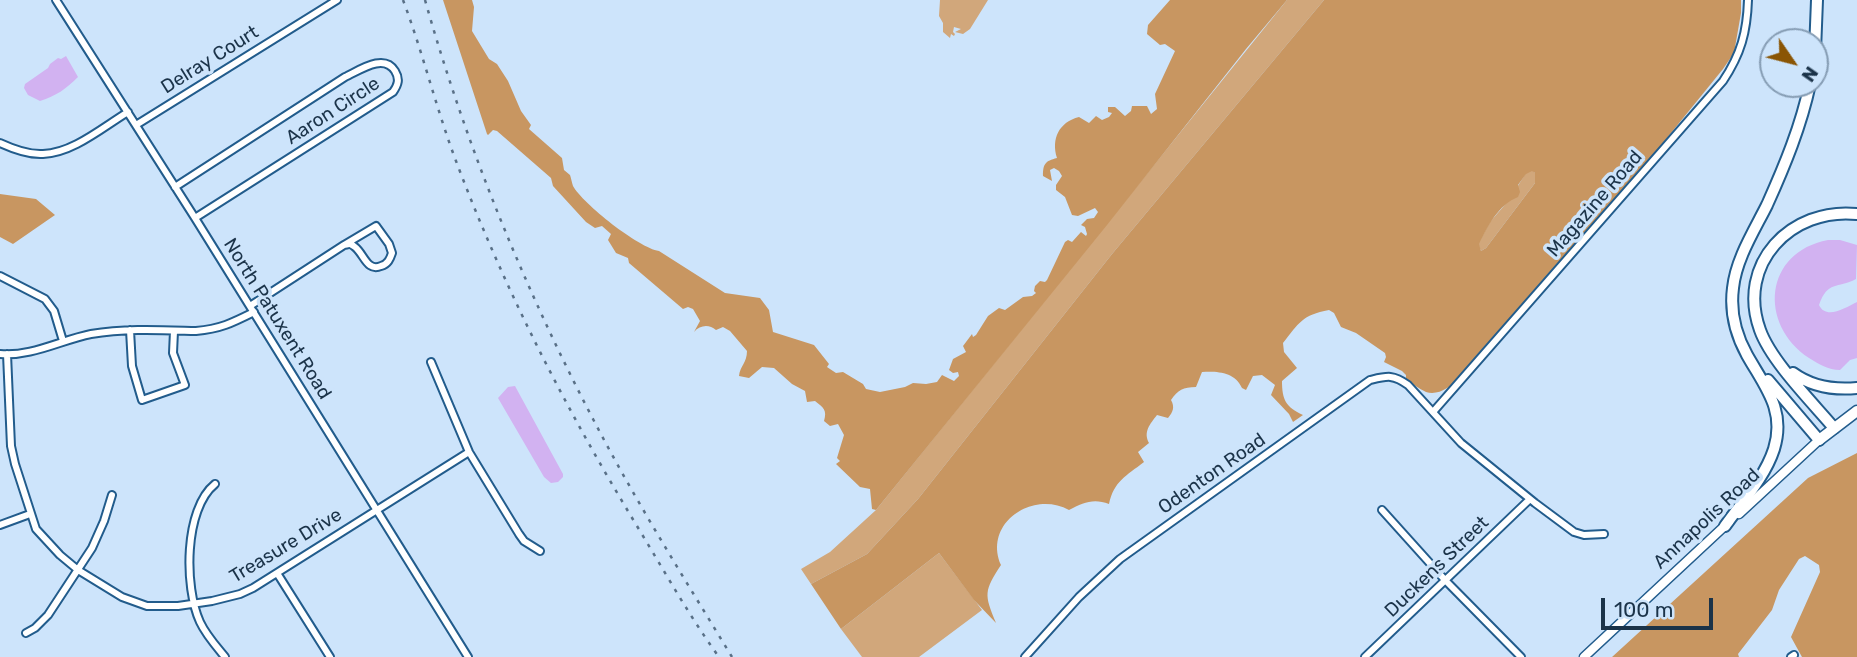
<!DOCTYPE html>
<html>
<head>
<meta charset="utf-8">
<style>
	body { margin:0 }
	#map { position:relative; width:1857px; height:657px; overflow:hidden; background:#cde4fb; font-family:Rubik,sans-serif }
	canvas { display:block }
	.north { position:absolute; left:1759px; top:28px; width:70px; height:70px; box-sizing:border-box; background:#cde4fb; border:2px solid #869db4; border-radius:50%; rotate:125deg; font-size:19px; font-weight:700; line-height:28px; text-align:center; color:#1b3349 }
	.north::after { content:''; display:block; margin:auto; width:24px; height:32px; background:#8a5504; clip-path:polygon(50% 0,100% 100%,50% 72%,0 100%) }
	.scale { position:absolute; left:1601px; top:598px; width:112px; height:32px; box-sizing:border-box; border:4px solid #1b3349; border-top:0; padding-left:9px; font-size:21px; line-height:24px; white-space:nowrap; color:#1b3349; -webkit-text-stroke:5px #cde4fb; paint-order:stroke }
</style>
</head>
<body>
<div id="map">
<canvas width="1857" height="657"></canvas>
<div class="north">N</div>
<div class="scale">100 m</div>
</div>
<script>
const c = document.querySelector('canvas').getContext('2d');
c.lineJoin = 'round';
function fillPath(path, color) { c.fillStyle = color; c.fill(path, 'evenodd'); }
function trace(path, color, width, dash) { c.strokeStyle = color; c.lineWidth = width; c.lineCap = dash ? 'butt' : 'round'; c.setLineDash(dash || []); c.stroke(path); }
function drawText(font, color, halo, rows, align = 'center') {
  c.font = font + ' Rubik,sans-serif'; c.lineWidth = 7; c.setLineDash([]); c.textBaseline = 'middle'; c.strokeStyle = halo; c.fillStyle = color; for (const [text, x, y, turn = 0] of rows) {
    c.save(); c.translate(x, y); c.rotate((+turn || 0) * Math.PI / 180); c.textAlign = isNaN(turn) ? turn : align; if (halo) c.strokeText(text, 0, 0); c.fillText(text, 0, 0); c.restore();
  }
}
const green = new Path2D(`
	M940 0H988L970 29 963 34 955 32 961 29 954 27 953 32 955 34 954 36 951 34 950 38 943 32V23L939 16Z
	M1287 0H1324L1112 254 918 499 867 554 811 584 801 569 830 552 876 510Z
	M1532 170 1535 173V183L1486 248 1481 251 1478 244 1490 222 1509 200 1526 173Z
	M939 553 982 610 919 657H862L841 629Z`);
const forest = new Path2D(`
	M443 0H472L474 7 472 31 489 59 497 64 508 81 521 111 531 125 529 129 562 158 564 170 570 175C571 178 572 183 573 186 583 204 639 248 659 251L725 293 760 298 769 310 773 332 814 345 829 364 827 367 836 373 843 372 863 384 866 389 880 392 905 387 913 383 926 384 937 382 942 375 954 381 959 376 958 372 953 373 949 370 953 359 966 352 963 346 972 334 973 337 976 335 988 316 999 308 1005 310 1023 297 1032 296 1036 293 1034 291 1035 286 1040 281 1045 282 1047 280 1065 242 1068 240 1072 242 1081 232 1086 236 1087 234 1085 227 1081 225 1087 219 1094 218 1098 212 1095 208 1078 216 1072 215 1065 197 1056 190V185L1062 176 1059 171 1054 168 1050 170 1052 181 1043 176C1043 164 1045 161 1057 158 1051 139 1059 122 1079 117L1089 123 1096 116 1102 120 1109 117 1112 113 1108 112V107H1115L1125 116 1131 111 1132 106H1147L1151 114 1157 109 1155 94 1175 51 1165 44 1160 45 1147 34 1148 25 1170 0H1287L1246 49 1107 225 876 510 872 509 870 489 860 487 836 464 840 461 837 458 844 435 838 424 830 426 824 421C827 410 824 408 815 401L807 402 805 391 792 384 774 368 762 367 749 378 739 376C740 366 747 363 747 351L730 331 723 327 716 330C709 324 700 325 694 332L700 321 693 309 688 307 683 309 629 263 628 258 616 253 608 240 611 234 602 226 595 228 586 222 553 186 551 178 497 131 493 130 488 135 487 134Z
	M1324 0H1741V13L1734 53 1723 69 1645 165 1483 349C1472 365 1448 399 1426 392 1419 389 1412 383 1406 380V375L1402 371 1384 362 1386 357 1385 353 1356 333 1341 327 1334 313 1329 310C1302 315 1299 323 1283 343L1284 352 1297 368 1282 381C1282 400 1286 407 1303 415L1293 422 1289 414 1271 395 1275 385 1262 375 1253 376 1246 390 1242 388C1235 372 1217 371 1202 372L1196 387C1183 387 1178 390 1171 400 1175 407 1173 412 1168 418L1157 415C1150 424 1143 432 1149 443L1138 452 1144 462C1126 476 1114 481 1109 504 1093 498 1083 503 1069 510 1033 490 983 523 1001 565 984 591 984 594 996 623L974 600 939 553 841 629 811 584 867 554 918 499 1112 254ZM1532 171 1535 173V183L1486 248 1481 251 1479 244C1488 226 1498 205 1518 197L1520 192 1518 185 1526 174Z
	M0 194 36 199 55 215 13 244 0 237Z
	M1857 453V657H1802L1791 637 1820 572 1819 565 1805 556 1799 559 1779 590 1772 610 1738 654 1739 657H1612L1808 478Z`);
const water = new Path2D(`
	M66 56 78 77C66 89 56 96 40 101L28 95 24 88 25 84 48 68 50 64 58 58 61 59Z
	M1828 240H1840L1857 245 1856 279C1837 289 1828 280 1819 305 1826 320 1845 308 1857 302V358L1850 360 1840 370C1828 370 1819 364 1809 358 1758 324 1764 252 1828 240Z
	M515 386 563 474V477L558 482 551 483 544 477 498 398 508 387Z`);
const street = new Path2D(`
	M56 0 195 218 468 657
	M136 125 337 0
	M0 143C13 149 28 155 43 154 73 153 103 127 128 112
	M175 187 345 77C360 70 384 53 395 71 400 79 398 85 393 92L195 218
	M0 276 45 299 54 311 63 341
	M250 306 344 245C350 244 350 243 355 247 364 254 367 272 381 266 388 264 390 259 392 253L389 244 376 226 344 245
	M130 330 132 366 142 400 185 385 173 353 174 331
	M0 354C31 357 61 340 91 334 126 328 161 330 196 331 220 329 232 323 254 312
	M7 354 11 446 15 464 36 529 60 555 78 570 122 597 147 606H178L212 601 240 594 253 588 469 452
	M431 362 469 452 519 534 524 541 540 551
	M1433 412 1723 81C1741 54 1747 32 1748 0
	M215 484C184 509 184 587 200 622 206 635 216 646 225 657
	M1382 510 1445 580 1521 657
	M0 525 30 514
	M277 573 330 657
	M26 633 35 628 48 615 92 548 104 521 112 495
	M1025 657 1079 597 1120 559 1370 380C1387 376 1393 374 1408 385L1461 443 1535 503 1574 532 1584 535 1604 534
	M1365 657 1530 499
	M1791 657 1794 655`);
const secondary = new Path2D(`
	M1739 514 1819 440
	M1584 657 1729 522`);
const primary = new Path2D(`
	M1819 440 1857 411`);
const highway = new Path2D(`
	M1815 51 1817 0
	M1793 373C1812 387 1835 390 1857 388
	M1768 380 1819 440
	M1834 428C1812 402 1771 361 1760 330 1736 264 1791 207 1857 214
	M1725 526C1742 502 1765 477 1774 449 1786 410 1765 387 1747 355 1736 335 1730 311 1733 288 1736 259 1754 231 1767 205 1785 165 1801 126 1810 84`);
const rail = new Path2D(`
	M403 0C423 53 436 108 456 161 505 291 568 413 640 531 666 574 690 617 719 657
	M425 0C466 145 523 285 593 419 635 500 684 578 732 657`);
const streetNames = [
	["Delray Court",210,60,-32],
	["Aaron Circle",333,111,-33],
	["Magazine Road",1595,204,-49],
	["North Patuxent Road",277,319,58],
	["Odenton Road",1212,474,-35],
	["Annapolis Road",1707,519,-43],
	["Treasure Drive",286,546,-31],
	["Duckens Street",1437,567,-44]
];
fillPath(green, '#d1a77b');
fillPath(forest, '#c89661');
fillPath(water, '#d2b2f1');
trace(street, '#225c8c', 10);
trace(secondary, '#225c8c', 11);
trace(primary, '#225c8c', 13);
trace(highway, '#225c8c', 14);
trace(street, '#fff', 6);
trace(secondary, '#fff', 8);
trace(primary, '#fff', 10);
trace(highway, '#fff', 10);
trace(rail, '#597087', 2.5, [3.5, 7]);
drawText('19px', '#1b3349', '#cde4fb', streetNames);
</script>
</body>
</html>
